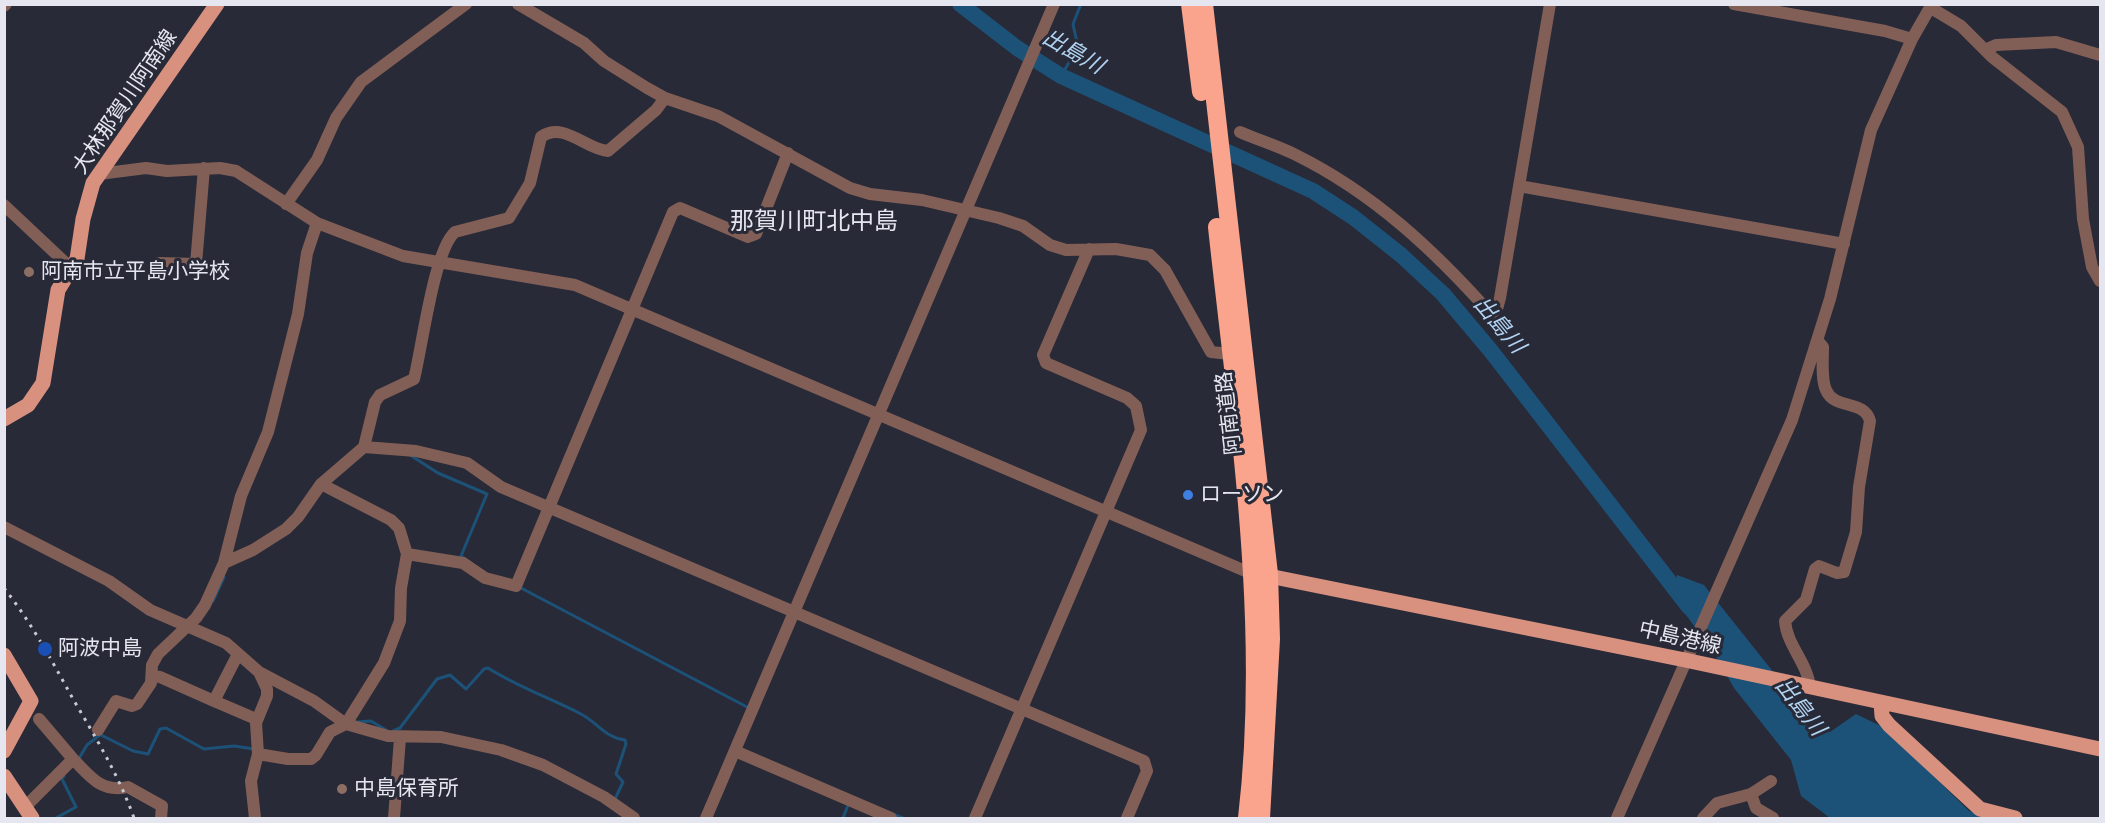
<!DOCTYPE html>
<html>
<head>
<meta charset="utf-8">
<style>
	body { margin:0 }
	#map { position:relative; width:2105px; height:823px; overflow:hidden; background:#292a38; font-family:Mulish,sans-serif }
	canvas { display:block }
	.frame { position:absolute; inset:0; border:6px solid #e5e6ef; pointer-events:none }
</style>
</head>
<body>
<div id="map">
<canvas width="2105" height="823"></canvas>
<div class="frame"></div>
</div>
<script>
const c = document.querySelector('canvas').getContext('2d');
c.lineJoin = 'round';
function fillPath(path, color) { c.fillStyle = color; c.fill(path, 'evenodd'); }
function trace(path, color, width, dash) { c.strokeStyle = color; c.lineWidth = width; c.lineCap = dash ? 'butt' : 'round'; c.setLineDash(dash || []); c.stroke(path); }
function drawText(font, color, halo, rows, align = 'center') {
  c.font = font + ' Mulish,"Noto Sans JP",sans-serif'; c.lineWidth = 6; c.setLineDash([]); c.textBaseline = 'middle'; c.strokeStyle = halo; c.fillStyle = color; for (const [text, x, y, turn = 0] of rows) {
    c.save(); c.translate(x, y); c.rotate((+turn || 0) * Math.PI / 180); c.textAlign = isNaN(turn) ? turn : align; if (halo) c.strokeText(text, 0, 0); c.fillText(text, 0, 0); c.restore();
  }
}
const water = new Path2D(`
	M1677 575 1704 585 1794 698 1830 732 1856 714 1885 728 1969 811 1995 818H1830L1801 796 1791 760 1734 688 1713 651 1674 599Z`);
const stream = new Path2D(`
	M1061 76 1078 47 1073 24 1081 4
	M410 455 438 473 487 494 461 556 465 559
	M521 588 747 707
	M213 601 224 577
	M357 722 371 721 386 730
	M393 731 400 728 437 679 450 675 466 689 484 669 488 668C518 687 550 698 581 714 598 723 604 737 625 740L626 744 616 774 623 782 615 799
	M101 735 133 751 148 754 160 729 166 728 204 749 234 746 254 749
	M78 760 87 745 101 734
	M895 815 903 818
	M56 818 76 807 62 779 64 776
	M843 818 848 805`);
const river = new Path2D(`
	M960 4 1017 48 1061 76 1313 191 1353 217 1401 255 1443 294 1491 351 1689 607`);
const minor = new Path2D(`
	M518 4 584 43 604 61 647 88 665 98 718 116 850 188 870 194 922 200 999 218 1023 226 1050 245 1066 250 1116 249 1150 255 1165 270 1211 352 1230 354
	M1734 4 1885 31 1912 39
	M4 6 6 4
	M1931 8 1961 26 1992 57 2062 112 2078 147 2083 219 2092 267 2100 281
	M1985 50 1996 45 2056 42 2100 55
	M1240 132C1258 140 1278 146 1296 155 1373 193 1434 250 1491 314L1497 309 1500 298 1550 4
	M99 174 146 168 167 171 220 168 236 171 317 223 403 256 575 285 1250 573
	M1519 186 1844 244
	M286 204 317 160 336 118 361 82 466 4
	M4 205 71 268
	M159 263 196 264 204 168
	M364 447 416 451 467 463 501 487 1144 761 1147 771 1127 818
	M4 527 109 581 150 610 226 643 259 672 314 701 346 724 388 736 441 737 501 750 543 765 604 797 634 818
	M407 554 463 563 485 578 516 586 673 212 680 208 748 237 756 234 788 153
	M224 563 253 550 286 529 298 517 321 484 364 447 375 402 380 395 414 379C422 348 434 250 455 232L509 218 530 183 541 137C564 121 585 149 608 151L656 110 665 98
	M238 654 214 701 256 719
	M153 676 160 677 214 701
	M1810 688C1808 663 1787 646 1785 621L1806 600 1815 569 1819 566 1837 573 1844 572 1856 532 1859 487 1870 421C1864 399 1834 410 1826 390 1821 379 1823 360 1823 347L1818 341
	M39 719 73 759
	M98 730 116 701 132 706 137 704 151 683 152 665 158 654 196 618 205 605 224 563 241 496 268 432 298 314 307 253 317 223
	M735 751 891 818
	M258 754 288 759H311L316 755 330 732 346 724 384 663 400 621 401 588 407 554 399 528 391 520 321 484
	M1751 794 1756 808 1773 818
	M25 807 73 759C91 777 101 793 128 787L162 806 161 818
	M255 818 251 781 258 754 256 723 267 696V689L259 672
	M394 818 400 738
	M706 818 1054 4
	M975 818 1141 430 1136 406 1127 398 1046 363 1043 355 1089 249
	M1617 818 1792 420 1830 299 1871 130 1912 39 1932 4
	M1703 818 1717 803 1751 794 1771 781`);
const major = new Path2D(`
	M4 419 28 405 43 383 58 290 77 259 83 219 93 183 217 4
	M1259 574 1685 660 2100 749
	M4 655 31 701 4 751
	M1881 703 1882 716 1889 725 1980 809 2015 818
	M4 776 32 818`);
const highway = new Path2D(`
	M1190 4 1201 92
	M1204 4 1269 574 1271 639 1261 818
	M1217 227C1238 422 1270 623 1247 818`);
const rail = new Path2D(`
	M4 588C31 622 52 661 73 699 96 738 119 776 134 818`);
const markers = [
	[29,272,6,"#8d6e63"],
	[1188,495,6,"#3f7fe0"],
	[45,649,8,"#1a4fb4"],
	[342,789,6,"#8d6e63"]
];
const streetNames = [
	["大林那賀川阿南線",125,102,-56],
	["阿南道路",1229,413,-97],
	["中島港線",1680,638,13]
];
const poiNames = [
	["阿南市立平島小学校",41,272],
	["ローソン",1200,495],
	["阿波中島",58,649],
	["中島保育所",354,789]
];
const waterNames = [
	["出島川",1073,52,30],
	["出島川",1499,325,50],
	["出島川",1800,707,52]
];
const quarterNames = [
	["那賀川町北中島",814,222]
];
fillPath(water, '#1c5178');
trace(stream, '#1c5178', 3);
trace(river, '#1c5178', 16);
trace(minor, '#825f56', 12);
trace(major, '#d8917e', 15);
trace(highway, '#faa48d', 18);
trace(rail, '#c8c9d3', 3, [3, 6]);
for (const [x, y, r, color] of markers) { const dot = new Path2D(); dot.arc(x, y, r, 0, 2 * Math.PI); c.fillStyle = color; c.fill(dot); trace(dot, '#292a38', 2); }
drawText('21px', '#e5e6ef', '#292a38', streetNames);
drawText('21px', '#e5e6ef', '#292a38', poiNames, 'left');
drawText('italic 22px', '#b2d4f2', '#292a38', waterNames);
drawText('24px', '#e5e6ef', '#292a38', quarterNames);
</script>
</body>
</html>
